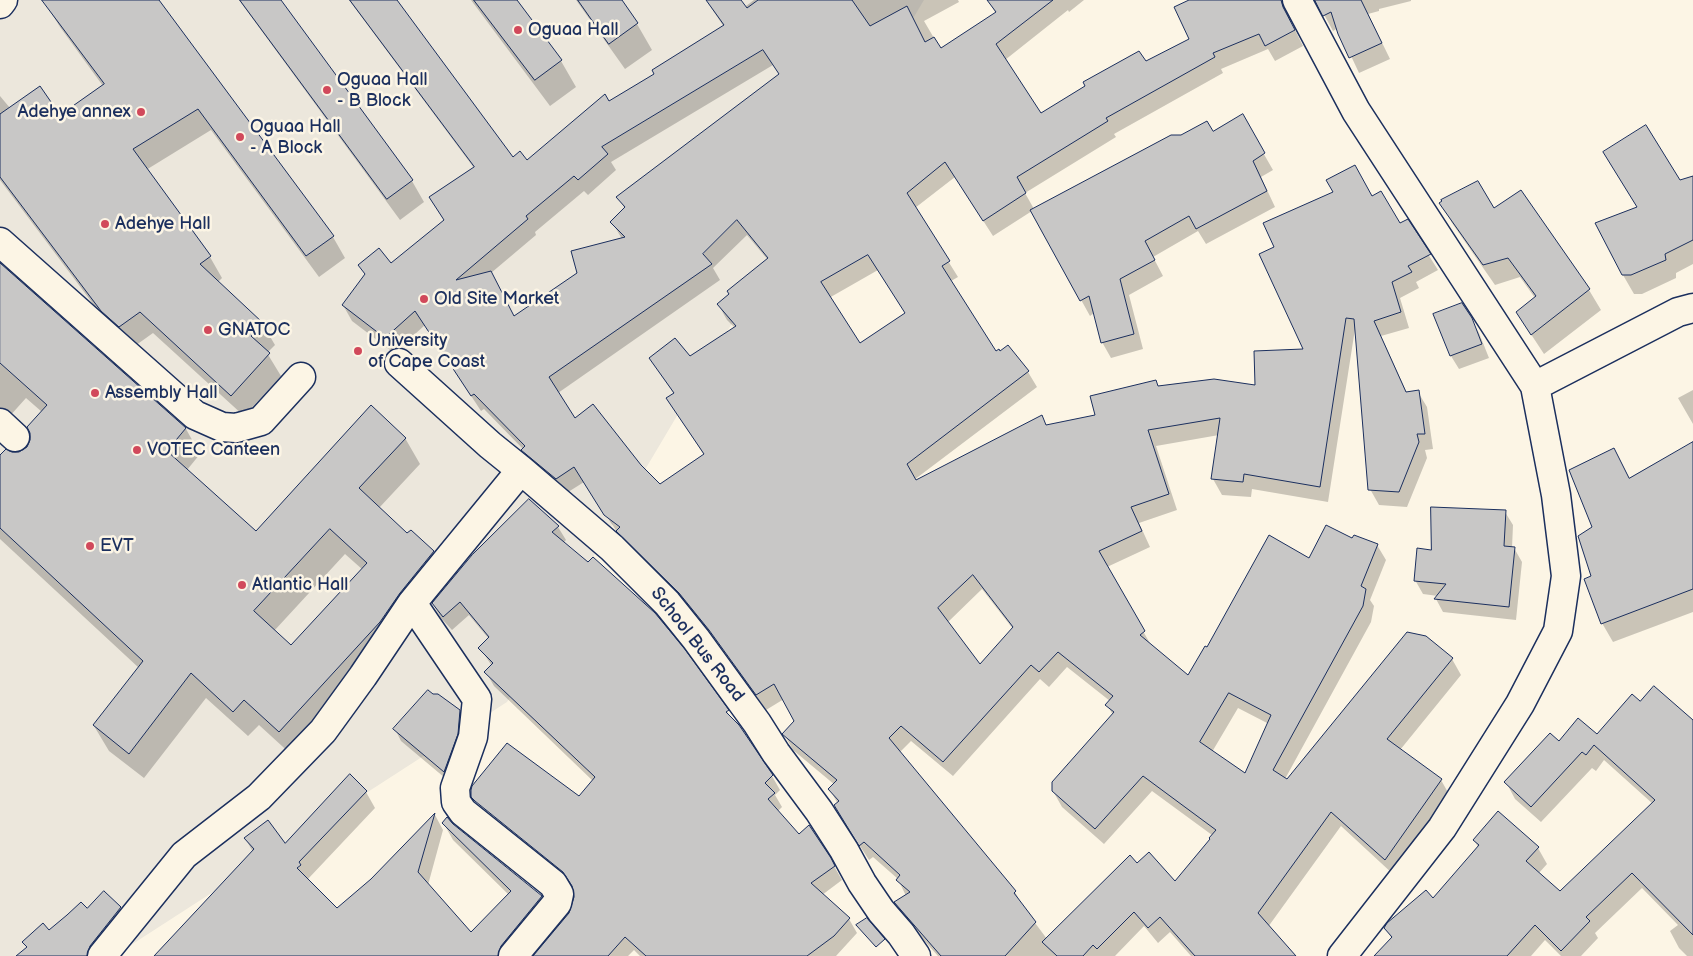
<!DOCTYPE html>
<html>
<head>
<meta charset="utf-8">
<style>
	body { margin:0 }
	canvas { display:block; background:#fcf5e5 }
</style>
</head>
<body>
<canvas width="1693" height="956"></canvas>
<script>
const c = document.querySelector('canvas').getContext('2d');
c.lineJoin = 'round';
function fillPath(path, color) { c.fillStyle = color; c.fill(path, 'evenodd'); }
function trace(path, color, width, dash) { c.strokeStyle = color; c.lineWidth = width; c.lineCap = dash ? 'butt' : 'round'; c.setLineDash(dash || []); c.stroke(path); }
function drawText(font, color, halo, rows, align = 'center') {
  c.font = font + ' "Balsamiq Sans",sans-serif'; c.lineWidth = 5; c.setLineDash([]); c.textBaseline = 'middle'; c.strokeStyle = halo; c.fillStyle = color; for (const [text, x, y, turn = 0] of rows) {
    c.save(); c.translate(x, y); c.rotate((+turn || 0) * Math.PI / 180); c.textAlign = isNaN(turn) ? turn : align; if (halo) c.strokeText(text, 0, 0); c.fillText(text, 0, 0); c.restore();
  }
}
const built = new Path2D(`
	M0 0H924L507 702 114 956H0Z`);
const shadow = new Path2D(`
	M55 0H158L333 237 345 258 319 277 211 130 146 170 210 257 222 278 218 282 262 323 275 345 267 353 281 376 244 416 153 333 132 348 115 333 0 180V96L10 108 60 117 103 86 60 27 47 6Z
	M239 0H280L412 181 424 202 400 220Z
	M349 0H395L512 158 527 162 608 102 656 75 724 27 706 0H734L742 9 754 0H958L959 2 924 21 941 50 996 14 988 0H1084L1069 12 1068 10 1005 60 1040 115 1191 40 1192 0H1305L1292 8 1290 16 1292 24 1303 46 1275 61 1268 49 1221 69 1223 73 1114 134 1116 137 1025 193 1034 209 1213 133 1242 116 1273 170 1261 177 1275 207 1206 244 1198 231 1153 257 1163 276 1129 295 1143 349 1111 358 1102 342 1094 313 1090 316 1032 211 993 236 955 177 915 208 958 277 951 281 996 353H1000L1008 347 1028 372 1037 387 914 480 915 482 1046 426 1097 416 1158 387 1257 386 1305 350 1372 198 1399 225 1407 221 1438 270 1416 282 1419 288 1400 298 1409 328 1381 336 1407 393 1418 392 1427 407 1433 449 1425 450 1427 458 1407 507 1379 505 1370 489 1355 329 1328 502 1252 489 1251 497 1222 495 1213 479 1219 435 1156 446 1177 510 1139 523 1150 547 1107 567 1152 647 1188 677 1208 649 1310 559 1353 540 1377 545 1386 560 1370 600 1374 606 1371 622 1285 779 1287 781 1425 637 1452 659 1461 675 1400 750 1441 780 1450 796 1394 875 1341 826 1268 927 1294 956H1191L1170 932 1158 943 1144 926 1115 956H938L904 918 895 902 906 896 898 879 873 857 869 860 844 821 838 804 830 790 835 785 793 750 784 734 795 721 784 699 766 710 719 645 690 609 627 547 584 482 565 494 532 466 523 449 484 409 481 411 425 325 394 353 352 321 343 305 366 276 360 265H390L445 221 430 198 474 168ZM773 65 780 75 618 197 625 209 612 222 622 239 578 273 514 317 491 273 536 235 535 232 584 191 588 195 616 170 611 162ZM747 235 768 260 718 304 727 320 735 328 689 358 651 359 674 394 667 398 704 455 660 486 640 466 575 419 558 393 720 280 713 268ZM878 270 906 314 860 345 829 298ZM982 589 1013 629 980 666 947 623ZM1067 667 1110 701 1107 705 1113 715 1053 791 1062 807 1104 844 1152 791 1212 835 1211 840 1175 883 1137 865 1047 939 1024 908 1015 892 899 753 911 741 953 776 1040 679 1049 687ZM1238 708 1269 724 1245 775 1212 752Z
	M471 0H515L561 61 576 87 550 106Z
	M576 0H620L637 24 652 50 625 69Z
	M1308 0H1411V1L1379 9V11L1368 14 1390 59 1359 73 1338 28 1333 31 1320 7 1315 2Z
	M1693 177V264L1676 273V278L1642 294H1634L1623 275 1639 208 1679 182Z
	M1441 203 1494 210 1589 290 1601 310 1544 354 1517 313 1535 298 1520 277 1495 285 1452 223Z
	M0 265 186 429 200 454 187 470 256 532 405 438 420 464 379 508 407 534 411 531 433 552 448 578 294 757 259 725 248 736 206 698 144 778 109 751 94 726 139 668 0 539V457L12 454 19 453 28 448 42 412 26 398 0 427ZM345 554 363 570 291 647 274 631Z
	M1471 319 1479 333 1489 358 1459 369 1451 356Z
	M1693 390V424L1678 398Z
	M1614 450 1630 479 1693 517V612L1613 642 1602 623 1592 577 1593 527Z
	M1505 512 1513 525 1512 548H1514L1522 562 1516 620 1443 612 1436 599 1438 596 1423 594 1415 580 1432 551Z
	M558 527 566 540 563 543 683 649 772 776 780 790 775 795 782 807 778 811 799 835 834 866 842 880 822 895 849 919 857 933 836 956H640L634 950 628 956H535L570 914 576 898 572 886 484 815 473 796 579 798 593 781 494 686 486 672 492 666 480 648 489 639 469 615 452 630 441 618 433 604Z
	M1640 703 1693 722V956H1687L1679 948 1670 931 1678 925 1642 888 1595 933 1598 938 1581 956H1561L1545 940 1531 956H1376L1392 939 1385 928 1433 900 1478 847 1474 840 1538 848 1547 864 1538 874 1560 893 1653 804 1604 760 1596 771 1592 768 1541 822 1515 799 1506 782 1559 743 1597 736Z
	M459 711 466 723 451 783 401 741 395 729Z
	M366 792 375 808 308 879 309 882 337 910 372 880 435 815 443 830 428 885 471 934 509 895 453 840 444 824 452 825 541 897 550 913 515 956H156L253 852 245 838 285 845Z
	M104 892 120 908 127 920 98 956H33L31 954 24 942 49 931 87 910Z`);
const building = new Path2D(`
	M42 0H159L334 236 306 256 198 109 133 149 211 256 200 264 263 323 251 336 270 353 231 396 140 312 119 327 101 311 0 177V114L40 86 60 115 104 84Z
	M240 0H281L413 180 387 199Z
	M350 0H397L513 157 520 151 527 160 605 94 609 101 654 74 652 70 724 25 706 0H741L747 8 758 0H852L870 26 907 6 925 42 934 37 941 48 996 12 987 0H1053L996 44 1041 113 1085 86 1083 82 1139 51 1146 61 1189 39 1174 7 1189 0H1281L1283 7 1295 30 1265 46 1259 34 1213 53 1215 57 1106 118 1108 121 1017 177 1026 193 983 221 945 162 907 193 950 261 942 266 996 351 999 349 1000 351 1008 345 1029 371 907 464 916 480 1042 415 1046 425 1095 415 1090 396 1156 380 1158 386 1214 379 1255 385 1254 351 1303 349 1259 254 1274 247 1263 223 1333 192 1326 180 1355 165 1372 196 1381 191 1400 223 1408 219 1431 254 1408 266 1412 272 1392 282 1401 312 1374 321 1406 392 1419 390 1425 434H1417L1419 442 1399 492 1368 490 1354 319 1346 318 1320 487 1244 474 1243 482 1211 479 1220 418 1148 430 1169 494 1131 507 1142 531 1099 551 1145 631 1140 635 1188 675 1205 646 1207 647 1269 535 1309 558 1326 525 1352 538 1354 535 1378 544 1361 586 1366 589 1363 606 1273 770 1287 779 1407 632 1426 636 1453 658 1387 739 1442 779 1385 860 1331 812 1258 913 1296 956H1195L1160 917 1148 928 1134 912 1097 949 1093 945 1083 956H1057L1042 942 1130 855 1137 863 1149 852 1175 881 1210 839 1209 838 1216 830 1143 776 1095 829 1052 791V782L1114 712 1105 705 1113 696 1058 652 1039 672 1031 665 943 762 901 726 889 738 1016 891 1014 893 1036 922 1005 956H941L894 902 910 892 896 880 900 875 864 842 859 846 834 805 839 801 828 789 837 780 782 734 794 721 774 684 756 695 709 630 679 593 616 531 620 527 604 515 574 467 556 479 521 450 525 446 474 394 471 396 415 311 385 338 342 305 365 274 358 265 379 248 391 263 444 220 429 197 474 167ZM763 50 779 74 616 197 625 207 610 222 625 237 571 251 577 273 514 316 491 271 456 280 528 219 526 216 574 176 578 180 608 154 602 147ZM737 220 768 258 727 291 729 294 717 304 736 326 690 356 675 338 649 358 674 393 666 398 704 454 660 484 641 465 593 404 575 418 549 377 712 264 703 254ZM868 255 905 313 860 343 821 282ZM973 575 1013 627 980 664 938 608ZM1229 693 1271 715 1245 773 1200 742Z
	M474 0H517L562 60 535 80Z
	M578 0H622L638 23 609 44Z
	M1315 0H1361L1382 43 1349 58 1338 34 1331 12 1323 16Z
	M1243 114 1265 153 1253 161 1267 191 1196 229 1189 216 1145 241 1155 260 1120 279 1134 334 1101 343 1089 296 1080 301 1030 210 1171 135H1181L1207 121 1213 131Z
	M1646 125 1680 180 1693 176V240L1665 254 1666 260 1631 275H1622L1595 223 1637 207 1603 152Z
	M1478 181 1494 208 1521 190 1590 289 1531 335 1516 312 1536 296 1508 258 1483 265 1439 203 1442 201 1441 200Z
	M0 263 186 428 167 451 256 531 371 405 406 438 359 488 407 533 411 530 434 551 400 593 380 622 279 732 244 700 233 712 191 673 129 754 93 725 143 661 0 528V455L6 449 12 452H19L27 447 30 440V433L27 427 47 405 0 363ZM330 529 367 563 291 645 254 611Z
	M1462 303 1472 318 1482 344 1450 356 1433 314Z
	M1693 442V589L1601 624 1584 579 1591 576 1578 536 1592 527 1569 470 1614 448 1629 478Z
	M529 499 559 526 552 532 588 562 593 557 655 613 684 648 729 710 726 712 739 725 773 775 765 783 775 793 768 799 799 834 809 825 831 858 835 866 811 883 850 918 834 936 807 956H646L625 937 608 956H533L569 913 574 897 572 886 563 872 475 801 471 797V790L472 786 507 743 579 796 595 777 484 672 493 663 478 648 489 637 460 602 443 617 432 603 472 555Z
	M1431 507 1506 510 1504 546 1515 547 1509 607 1434 599 1446 584 1414 581 1417 548 1431 550Z
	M1654 686 1693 720V935L1632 873 1586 917 1590 921 1561 951 1535 925 1507 956H1374L1392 937 1384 928 1387 923 1426 890 1433 898 1479 845 1473 840 1498 811 1539 847 1526 861 1560 891 1655 800 1594 745 1586 755 1582 752 1531 807 1504 782 1550 733 1559 741 1578 718 1597 734 1632 694 1640 701Z
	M428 690 433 694H438L460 710 458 734 444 772 393 729Z
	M350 774 367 791 299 862 301 865 297 868 337 908 371 879 435 813 418 872 471 932 511 891 442 823 447 817 453 824 542 896 501 946 498 956H154L254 849 244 838 268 820 285 843Z
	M104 891 121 907 90 946 87 956H16L27 947 22 942 43 923 49 930 67 915 81 902 87 908Z
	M867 918 885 939 876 947 856 925Z`);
const minor = new Path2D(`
	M1297 0 1356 111 1535 386 1556 495 1566 576 1558 631 1520 704 1442 828 1342 956
	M0 4 3 0
	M0 242 195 415 222 427 236 428 261 421 301 377
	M399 363 490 445 521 470 612 548 667 603 696 639 757 723 776 753 819 811 844 850 862 883 881 911 901 934 916 956
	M1535 386 1678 312 1693 308
	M0 423 15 437
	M412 603 477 699 473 737 455 788 456 802 463 812 553 884 559 894 557 903 513 956
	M102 956 184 855 259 797 323 731 363 676 412 603 521 470`);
const markers = [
	[518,30,5,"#d1495b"],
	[327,90,5,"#d1495b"],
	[141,112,5,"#d1495b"],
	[240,137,5,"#d1495b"],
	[105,224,5,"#d1495b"],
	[424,299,5,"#d1495b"],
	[208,330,5,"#d1495b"],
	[358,351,5,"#d1495b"],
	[95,393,5,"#d1495b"],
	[137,450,5,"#d1495b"],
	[90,546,5,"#d1495b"],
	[242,585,5,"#d1495b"]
];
const poiNames = [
	["Oguaa Hall",528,30],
	["Oguaa Hall",337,80],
	["- B Block",337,101],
	["Adehye annex",131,112,"right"],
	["Oguaa Hall",250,127],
	["- A Block",250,148],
	["Adehye Hall",115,224],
	["Old Site Market",434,299],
	["GNATOC",218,330],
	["University",368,341],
	["of Cape Coast",368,362],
	["Assembly Hall",105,393],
	["VOTEC Canteen",147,450],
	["EVT",100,546],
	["Atlantic Hall",252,585]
];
const streetNames = [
	["School Bus Road",697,645,52]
];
fillPath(built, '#ece7dc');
fillPath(shadow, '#0003');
fillPath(building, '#c8c7c6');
trace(building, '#1b2f5e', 1);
trace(minor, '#1b2f5e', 31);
trace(minor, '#fcf5e5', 28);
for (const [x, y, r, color] of markers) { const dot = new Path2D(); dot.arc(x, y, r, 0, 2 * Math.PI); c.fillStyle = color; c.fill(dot); trace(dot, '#fcf5e5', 2); }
drawText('18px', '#1b2f5e', '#fcf5e5', poiNames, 'left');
drawText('18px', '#1b2f5e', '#fcf5e5', streetNames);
</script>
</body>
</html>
